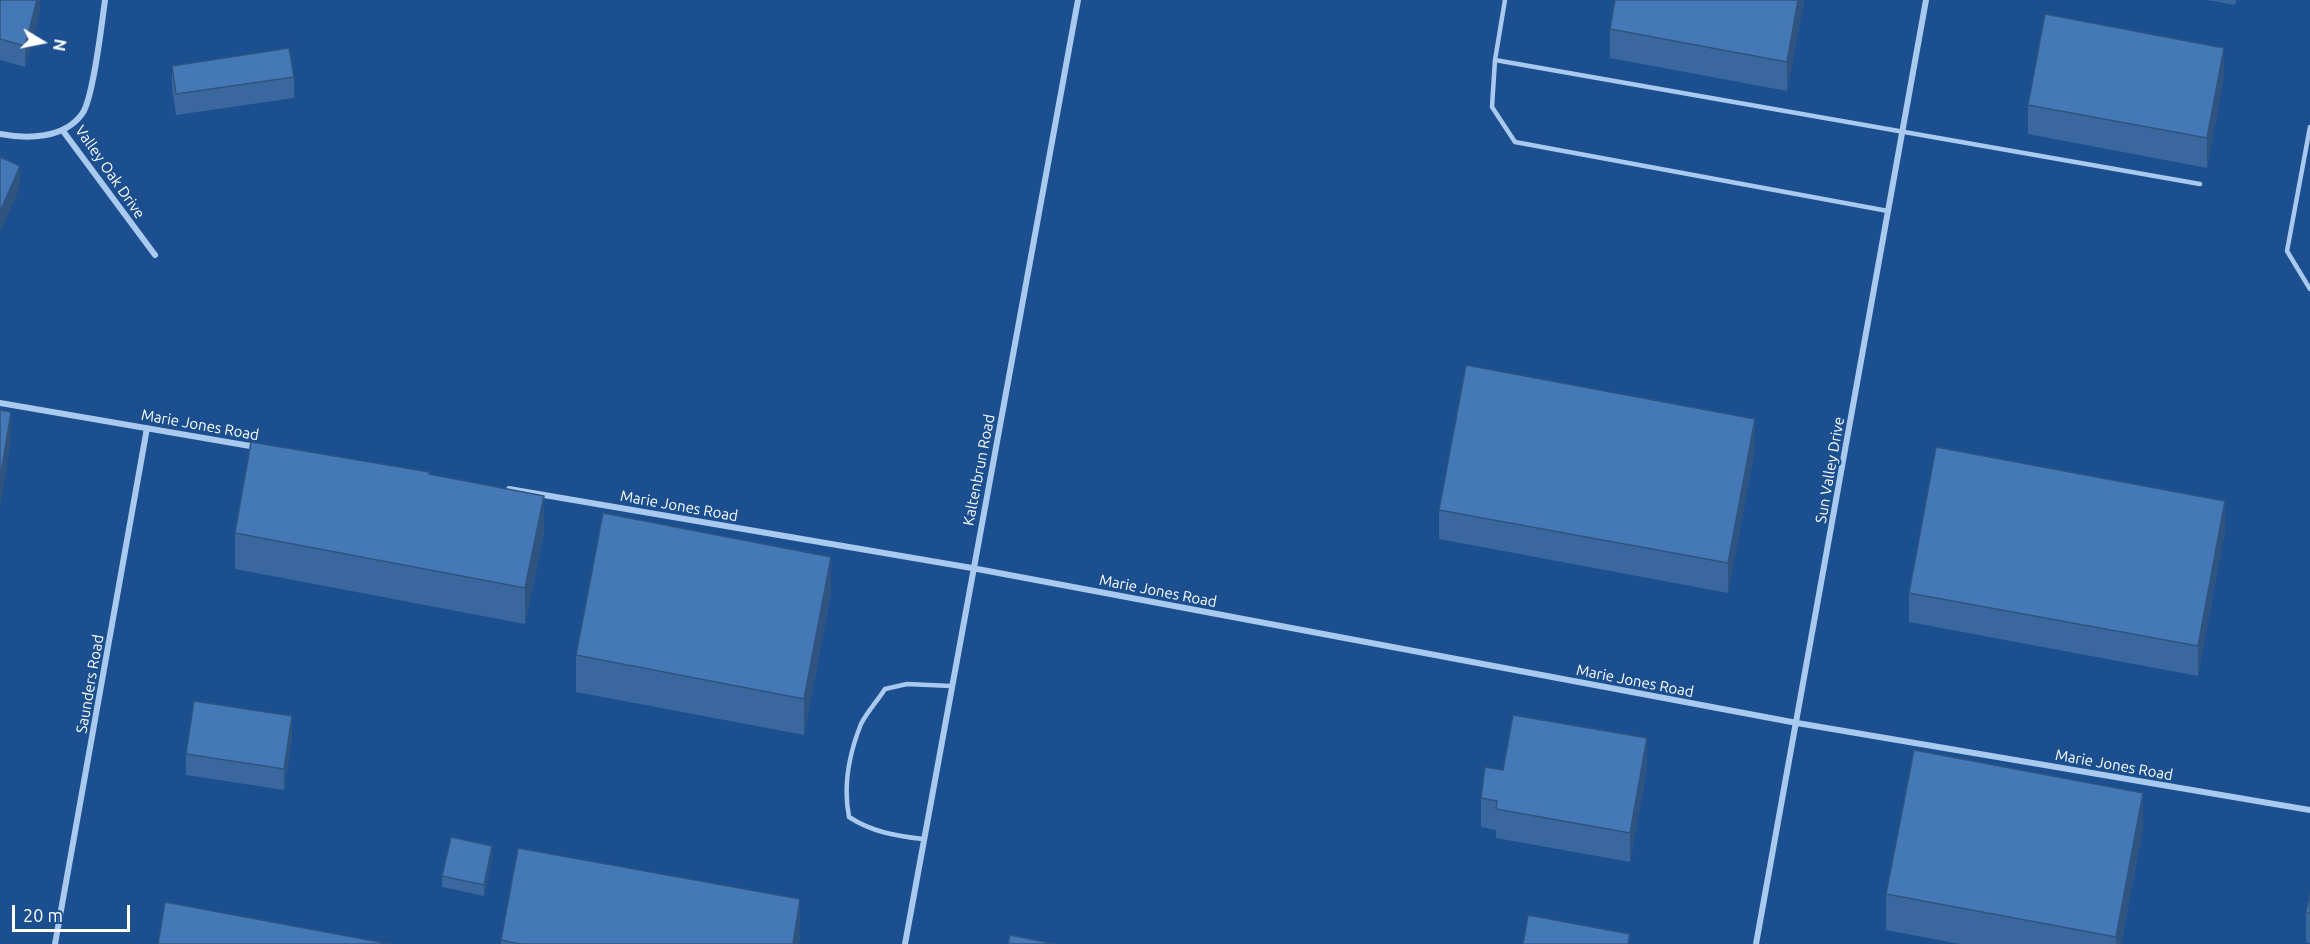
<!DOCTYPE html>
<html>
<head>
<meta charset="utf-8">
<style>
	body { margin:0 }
	#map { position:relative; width:2310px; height:944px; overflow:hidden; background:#1b4f8f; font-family:Ubuntu,sans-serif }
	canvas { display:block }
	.north { position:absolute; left:12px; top:12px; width:60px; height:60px; -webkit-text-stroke:4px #1b4f8f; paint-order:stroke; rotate:100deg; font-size:16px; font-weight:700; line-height:24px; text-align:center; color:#fff }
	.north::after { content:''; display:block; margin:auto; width:21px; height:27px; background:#fff; clip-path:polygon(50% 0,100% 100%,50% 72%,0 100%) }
	.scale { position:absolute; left:12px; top:905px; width:118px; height:27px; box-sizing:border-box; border:3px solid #fff; border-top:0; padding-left:8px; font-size:18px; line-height:21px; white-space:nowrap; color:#fff; -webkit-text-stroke:4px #1b4f8f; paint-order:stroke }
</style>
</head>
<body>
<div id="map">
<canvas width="2310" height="944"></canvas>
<div class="north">N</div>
<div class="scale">20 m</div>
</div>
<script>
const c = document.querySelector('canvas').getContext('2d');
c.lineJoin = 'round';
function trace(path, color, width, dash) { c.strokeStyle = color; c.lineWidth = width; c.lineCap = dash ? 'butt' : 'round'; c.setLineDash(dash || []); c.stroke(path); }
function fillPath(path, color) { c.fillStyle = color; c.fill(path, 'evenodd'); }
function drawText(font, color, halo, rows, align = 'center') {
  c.font = font + ' Ubuntu,sans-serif'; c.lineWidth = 4.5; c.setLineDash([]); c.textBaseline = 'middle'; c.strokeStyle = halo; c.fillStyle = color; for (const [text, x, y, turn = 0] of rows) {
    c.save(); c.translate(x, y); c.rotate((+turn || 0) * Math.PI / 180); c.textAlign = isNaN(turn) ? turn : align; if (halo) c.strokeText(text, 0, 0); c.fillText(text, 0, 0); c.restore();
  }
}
const lane = new Path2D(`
	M1505 0 1495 60 2200 184
	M1495 60 1492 107 1515 142 1888 211
	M2310 127 2287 251 2310 289
	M923 839C896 836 872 832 849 817 843 786 849 754 861 724 867 712 878 700 885 689L907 684 951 686`);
const street = new Path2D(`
	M63 131 155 255
	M0 134C27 139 64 139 82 114 93 100 102 22 105 0
	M0 403 256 447
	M509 489 972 568 1797 723 2310 810
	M55 944 147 428
	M905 944 1078 0
	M1756 944 1926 0`);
const wall = new Path2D(`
	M0 0H40V12L25 67 0 60Z
	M1615 0H1804L1787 91 1610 58V29Z
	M2207 0H2236L2235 5Z
	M172 66 294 77V98L176 115 172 87Z
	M2224 77 2207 168 2028 134V105Z
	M1755 449 1728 593 1439 539V510Z
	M429 475 544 532 525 624 235 569V533Z
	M2225 530 2198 676 1909 622V593Z
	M831 593 804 735 576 692V655Z
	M292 737 284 790 186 775V754Z
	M1647 768 1630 862 1496 838V830L1481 827V798L1503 770Z
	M2143 829 2121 944H1960L1886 930V894Z
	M492 857 484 896 442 887V876Z
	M2310 892V943L2306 942V913Z
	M800 935 799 944H501V940Z`);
const shadedWall = new Path2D(`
	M37 0H40V12L25 67V46Z
	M1798 0H1804L1787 91V62Z
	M2224 48V77L2207 168V138Z
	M20 166V187L0 233V212Z
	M11 412V442L0 509V480Z
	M1755 419V449L1728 593V563Z
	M544 496V532L525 624V588Z
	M2225 501V530L2198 676V646Z
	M831 557V593L804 735V699Z
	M292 716V737L284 790V769Z
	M1647 738V768L1630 862V833Z
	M2143 793V829L2121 944H2116V937Z
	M492 846V857L484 896V885Z
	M800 899V935L799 944H793Z`);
const building = new Path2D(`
	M0 0H37L25 46 0 39Z
	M1615 0H1798L1787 62 1610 29Z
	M2045 14 2224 48 2207 138 2028 105Z
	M289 48 294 77 176 94 172 66Z
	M0 157 20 166 0 212Z
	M1466 365 1755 419 1728 563 1439 510Z
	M0 410 11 412 0 480Z
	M251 442 429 472V474L544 496 525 588 235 533Z
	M1936 447 2225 501 2198 646 1909 593Z
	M603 513 831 557 804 699 576 655Z
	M194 701 292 716 284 769 186 754Z
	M1513 715 1647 738 1630 833 1496 809 1497 801 1481 798 1485 767 1503 770Z
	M1914 750 2143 793 2116 937 1886 894Z
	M451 837 492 846 484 885 442 876Z
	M518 848 800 899 793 944H521L501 940Z
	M2310 892V913H2306Z
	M165 902 390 944H158Z
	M1528 915 1630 934 1628 944H1523Z
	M1010 935 1055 944H1008Z`);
const streetNames = [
	["Valley Oak Drive",110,172,55],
	["Marie Jones Road",200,425,10],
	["Kaltenbrun Road",979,470,-79],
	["Sun Valley Drive",1830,470,-80],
	["Marie Jones Road",679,506,10],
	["Marie Jones Road",1158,591,11],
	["Marie Jones Road",1635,681,11],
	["Saunders Road",90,684,-80],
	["Marie Jones Road",2114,765,10]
];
trace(lane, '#a9c9ee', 4.5);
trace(street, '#a9c9ee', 6);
fillPath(wall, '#3a679d');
fillPath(shadedWall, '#305480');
fillPath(building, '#4478b7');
trace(building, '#305480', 1.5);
drawText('15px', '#fff', '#1b4f8f', streetNames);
</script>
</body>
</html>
